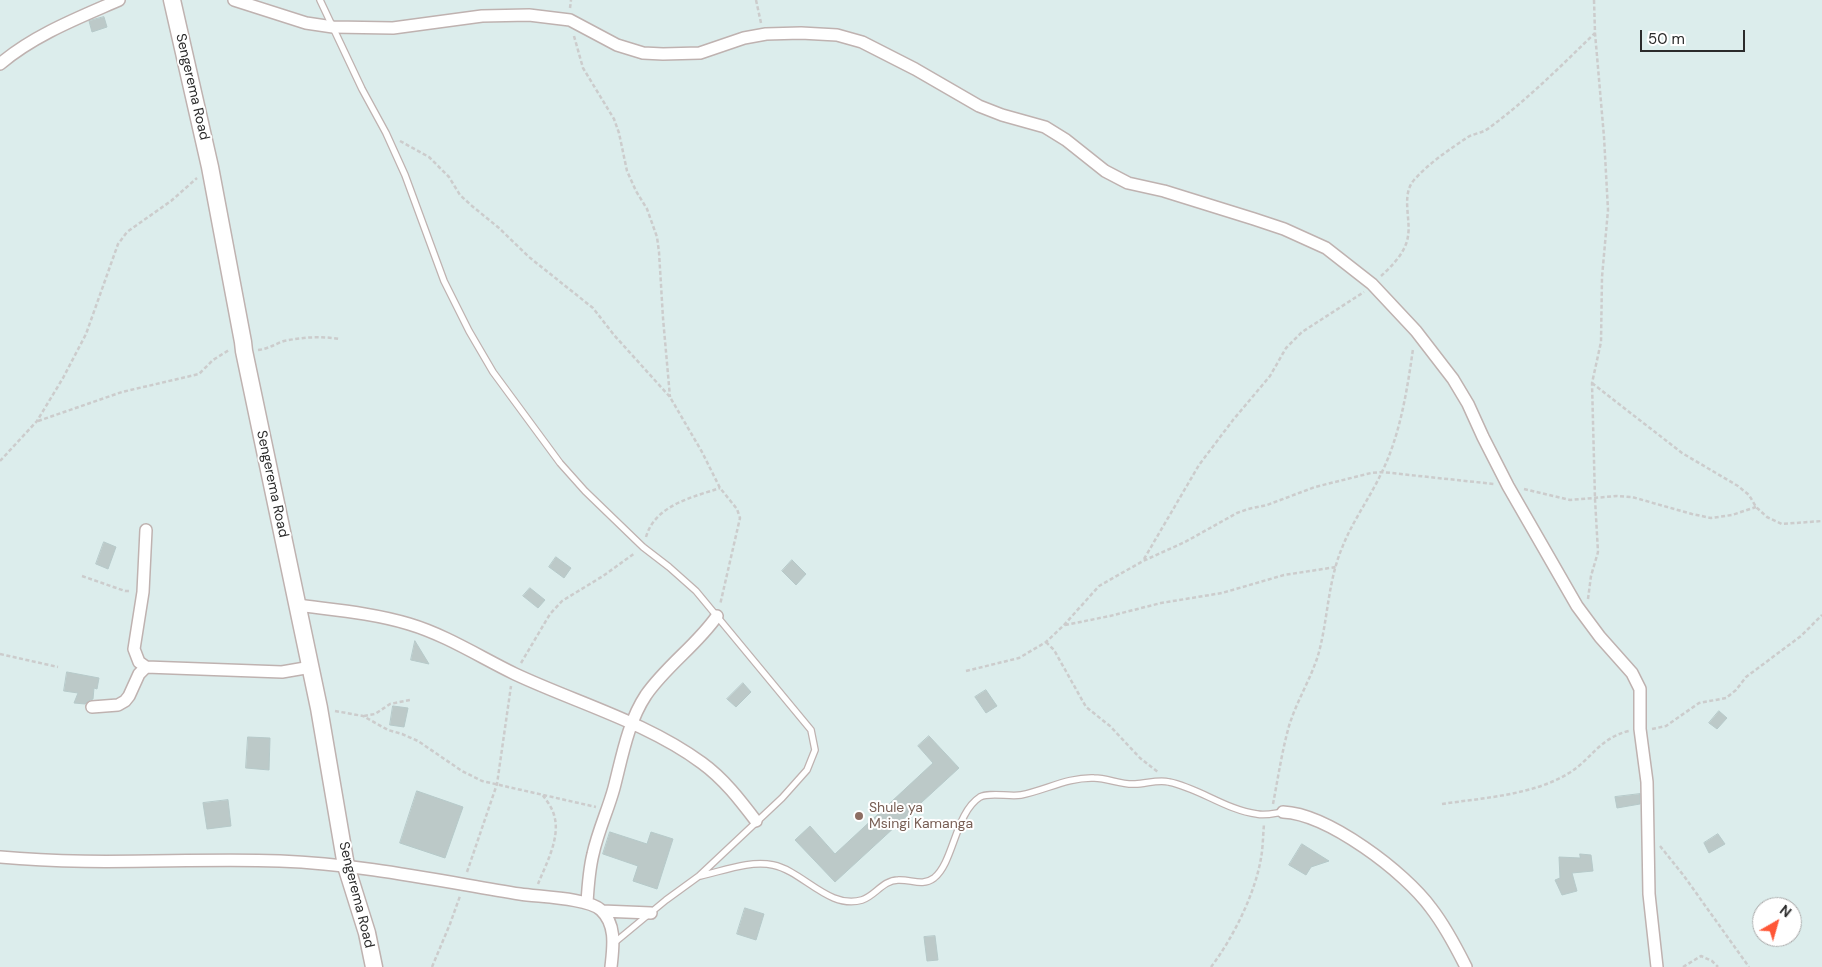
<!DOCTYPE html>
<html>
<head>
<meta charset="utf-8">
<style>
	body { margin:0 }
	#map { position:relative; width:1822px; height:967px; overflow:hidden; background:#dcedec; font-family:"DM Sans",sans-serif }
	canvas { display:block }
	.north { position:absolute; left:1752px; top:897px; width:50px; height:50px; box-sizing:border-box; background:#fff; border:1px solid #aaa; border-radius:50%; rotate:38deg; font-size:14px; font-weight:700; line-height:20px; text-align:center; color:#2b2b2b }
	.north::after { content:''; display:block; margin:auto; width:18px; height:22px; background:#ff5737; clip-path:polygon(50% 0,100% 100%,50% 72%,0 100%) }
	.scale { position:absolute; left:1640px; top:30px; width:105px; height:22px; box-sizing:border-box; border:2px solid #2b2b2b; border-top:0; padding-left:6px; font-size:15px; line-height:18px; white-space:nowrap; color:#2b2b2b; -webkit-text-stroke:4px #fff; paint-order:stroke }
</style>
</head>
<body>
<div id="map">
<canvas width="1822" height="967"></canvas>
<div class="north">N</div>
<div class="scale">50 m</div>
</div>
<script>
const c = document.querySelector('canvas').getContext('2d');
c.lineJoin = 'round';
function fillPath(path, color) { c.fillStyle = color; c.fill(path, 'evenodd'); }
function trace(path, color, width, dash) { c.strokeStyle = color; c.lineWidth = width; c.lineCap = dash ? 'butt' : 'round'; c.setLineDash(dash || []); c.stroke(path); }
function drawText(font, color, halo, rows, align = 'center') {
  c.font = font + ' "DM Sans",sans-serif'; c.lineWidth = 4; c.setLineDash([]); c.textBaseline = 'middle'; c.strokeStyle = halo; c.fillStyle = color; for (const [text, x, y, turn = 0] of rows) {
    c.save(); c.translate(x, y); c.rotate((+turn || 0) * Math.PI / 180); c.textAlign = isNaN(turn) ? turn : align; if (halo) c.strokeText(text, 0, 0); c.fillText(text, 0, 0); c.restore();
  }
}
const building = new Path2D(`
	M104 17 107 27 92 32 89 21Z
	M104 542 116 547 108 569 96 564Z
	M556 557 571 568 564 578 549 567Z
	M792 560 806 574 796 585 782 571Z
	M530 588 545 600 538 608 523 596Z
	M415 641 429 664 411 660Z
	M67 672 99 678 97 689 94 688 93 699 88 701 85 704 74 703 78 693 64 691Z
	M743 683 751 692 736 707 727 699Z
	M986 690 997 706 986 713 975 697Z
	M393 706 408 708 404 727 390 725Z
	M1719 711 1727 718 1717 729 1709 723Z
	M929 736 959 768 835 882 795 840 810 826 835 854 933 763 918 746Z
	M248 737 270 738 269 770 246 768Z
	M417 791 463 807 445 858 400 843Z
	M1640 794V804L1617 808 1615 797Z
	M228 800 231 826 207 829 203 803Z
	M610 832 647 844 651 832 673 839 657 889 633 881 638 866 603 854Z
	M1718 834 1725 844 1709 853 1704 843Z
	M1302 844 1329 861 1311 867 1306 875 1289 865Z
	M1580 854 1591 855 1593 871 1572 873 1577 891 1562 895 1555 880 1560 878 1559 857 1580 858Z
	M745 908 764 914 756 940 737 934Z
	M935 936 938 960 927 961 924 937Z`);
const path = new Path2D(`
	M756 0 761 23
	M570 8 571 0
	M574 36 583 68 614 119 619 133 627 171 636 191 647 209 657 237 659 252 663 318 670 397
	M400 141 429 157 449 177 460 195 472 206 499 228 529 257 593 308 614 335 670 397 702 452 720 488 737 509 740 518 720 605
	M1381 276C1392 266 1406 252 1408 236 1411 219 1401 195 1414 180 1429 163 1450 149 1468 137 1475 133 1483 133 1489 128 1527 100 1561 66 1595 33
	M258 350C268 349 275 344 284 341 303 337 322 336 340 339
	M1592 383 1682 453 1738 486 1749 495 1756 507 1767 517 1782 524 1822 521
	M38 421 122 392 199 374 213 360 229 350
	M0 461 37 421 63 378 86 334 118 244 127 232 171 201 197 178
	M1524 489 1570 500 1617 496 1632 497 1692 514 1711 518 1732 515 1756 507
	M646 537C655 505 693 497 720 488
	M1144 559 1199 465 1233 420 1270 376 1286 348 1302 332 1364 292
	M82 576 125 591H131
	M1588 599 1591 576 1598 552 1595 499 1592 383 1601 342 1602 277 1608 210 1604 137 1595 33 1594 0
	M1065 625 1110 616 1161 603 1222 593 1284 575 1336 567
	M1046 642 1054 650 1086 707 1110 726 1140 758 1158 772
	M0 654 58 667
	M521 663 550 614 562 601 603 576 635 553
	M966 671 1019 658 1046 642 1064 625 1099 586 1143 561 1185 542 1237 513 1248 509 1267 505 1315 487 1371 473 1382 472 1494 484
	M335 711 363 716 388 730 402 734 418 741 462 771 482 781 596 807
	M364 716 375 714 390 704 410 700
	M1652 729 1666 726 1699 703 1726 698 1736 690 1746 677 1801 636 1822 615
	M1273 804C1278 778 1282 751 1289 726 1297 700 1312 677 1319 652 1328 618 1328 581 1342 548 1352 522 1369 499 1381 474 1400 436 1407 391 1413 349
	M1442 804C1482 798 1534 795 1569 773 1592 759 1599 738 1629 731
	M1660 846 1684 876 1749 967
	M467 872 497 784 511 686
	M538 884C546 864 561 837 554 815 552 807 546 800 542 794
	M432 967 450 924 460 896
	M1211 967C1233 938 1255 894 1261 858 1263 847 1263 835 1264 824
	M1683 967 1701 956 1712 961 1718 967`);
const lane = new Path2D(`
	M320 0 362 89 386 133 405 175 444 281 469 331 493 372 560 463 585 491 643 547 669 567 696 591 811 730 815 750 807 770 782 798 699 876 666 900 614 943
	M700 876C723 871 750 860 773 865 803 871 829 910 862 900 875 896 883 880 898 880 911 879 922 887 934 878 954 862 955 813 980 797 989 792 1010 797 1021 795 1046 790 1068 777 1094 778 1108 778 1121 785 1135 784 1146 784 1158 779 1169 782 1199 788 1226 810 1257 814 1266 816 1275 813 1283 812`);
const street = new Path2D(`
	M234 0 306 23 333 27 393 28 482 16 529 15 570 20 617 45 643 53 663 54 700 53 744 38 766 34 801 33 837 35 862 42 915 69 979 106 1002 115 1045 127 1066 140 1105 171 1128 183 1164 191 1254 219 1284 229 1326 248 1372 284 1416 331 1453 379 1468 404 1483 437 1508 486 1577 606 1600 637 1632 673 1640 689V729L1647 782 1649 894 1657 967
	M0 64C34 35 78 18 119 0
	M297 605C334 610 373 613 409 624 446 635 480 657 515 674 577 703 646 722 702 763 724 779 740 800 756 821
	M146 667 139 662 134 649 143 592 146 530
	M92 707 118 705 125 701 129 696 139 674 146 667 282 672 311 667
	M1283 812C1328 814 1405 872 1431 908 1445 926 1456 947 1466 967
	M0 857C93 866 187 858 280 861 361 864 440 881 520 894 539 897 588 898 601 910 617 925 613 948 611 967
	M587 903C588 886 589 870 593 854 598 831 608 810 614 788 622 757 628 722 646 695 667 665 697 645 717 616
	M602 911 651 913`);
const secondary = new Path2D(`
	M172 0 210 167 243 342 244 351 319 708 346 866 367 933 374 967`);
const markers = [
	[859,816,5,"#8d6e63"]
];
const streetNames = [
	["Sengerema Road",192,87,77],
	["Sengerema Road",272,484,78],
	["Sengerema Road",356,895,76]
];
const educationNames = [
	["Shule ya",869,808],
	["Msingi Kamanga",869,824]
];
fillPath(building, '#bcc9c8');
trace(building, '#b6c9c9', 1);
trace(lane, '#bfb2b0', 8);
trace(street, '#bfb2b0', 14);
trace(secondary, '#bfb2b0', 19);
trace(path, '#ccc', 2.5, [4, 2.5]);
trace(lane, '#fff', 5.5);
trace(street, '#fff', 11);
trace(secondary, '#fff', 16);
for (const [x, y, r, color] of markers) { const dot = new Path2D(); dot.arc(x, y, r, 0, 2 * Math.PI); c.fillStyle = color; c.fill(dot); trace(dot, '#fff', 2); }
drawText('14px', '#2b2b2b', '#fff', streetNames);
drawText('14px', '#785e54', '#fff', educationNames, 'left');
</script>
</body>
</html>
